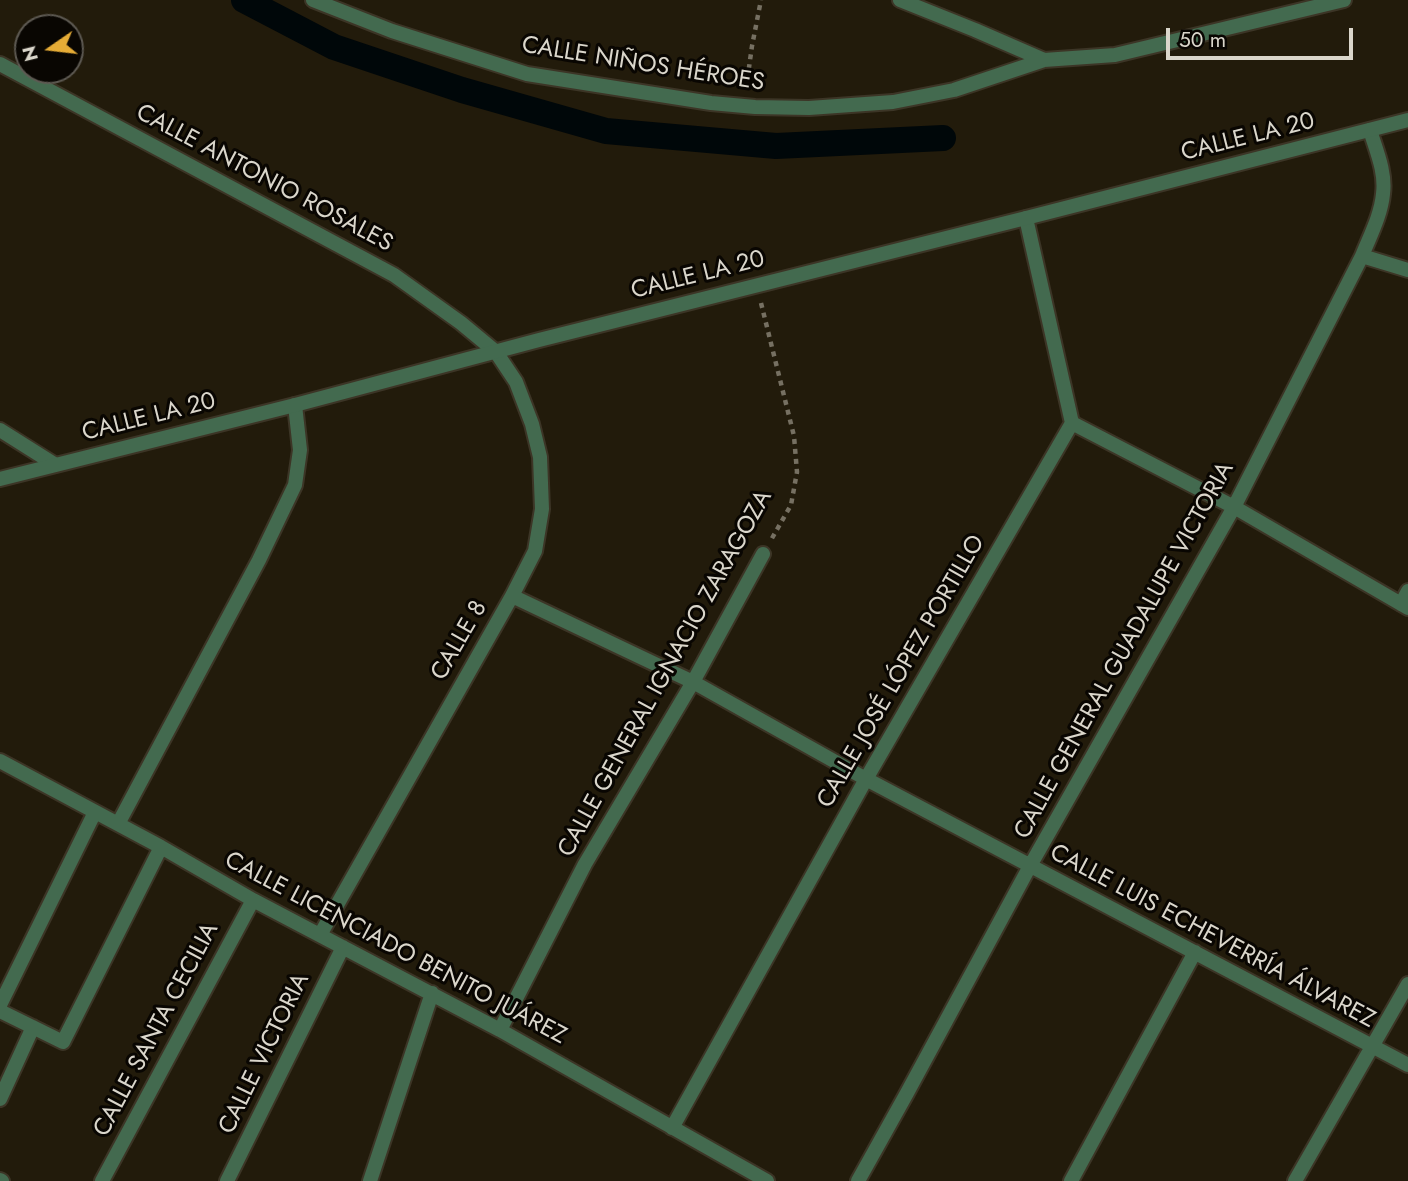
<!DOCTYPE html>
<html>
<head>
<meta charset="utf-8">
<style>
	body { margin:0 }
	#map { position:relative; width:1408px; height:1181px; overflow:hidden; background:#221b0b; font-family:Jost,sans-serif }
	canvas { display:block }
	.north { position:absolute; left:14px; top:14px; width:70px; height:70px; box-sizing:border-box; background:#090602; border:2px solid #5d5952; border-radius:50%; rotate:256deg; font-size:19px; font-weight:700; line-height:28px; text-align:center; color:#dad6cb }
	.north::after { content:''; display:block; margin:auto; width:24px; height:32px; background:#e6ac36; clip-path:polygon(50% 0,100% 100%,50% 72%,0 100%) }
	.scale { position:absolute; left:1166px; top:28px; width:187px; height:32px; box-sizing:border-box; border:4px solid #dad6cb; border-top:0; padding-left:9px; font-size:21px; line-height:24px; white-space:nowrap; color:#dad6cb; -webkit-text-stroke:5px #090602; paint-order:stroke }
</style>
</head>
<body>
<div id="map">
<canvas width="1408" height="1181"></canvas>
<div class="north">N</div>
<div class="scale">50 m</div>
</div>
<script>
const c = document.querySelector('canvas').getContext('2d');
c.lineJoin = 'round';
function trace(path, color, width, dash) { c.strokeStyle = color; c.lineWidth = width; c.lineCap = dash ? 'butt' : 'round'; c.setLineDash(dash || []); c.stroke(path); }
function drawText(font, color, halo, rows, align = 'center') {
  c.font = font + ' Jost,sans-serif'; c.lineWidth = 6; c.setLineDash([]); c.textBaseline = 'middle'; c.strokeStyle = halo; c.fillStyle = color; for (const [text, x, y, turn = 0] of rows) {
    c.save(); c.translate(x, y); c.rotate((+turn || 0) * Math.PI / 180); c.textAlign = isNaN(turn) ? turn : align; if (halo) c.strokeText(text, 0, 0); c.fillText(text, 0, 0); c.restore();
  }
}
const canal = new Path2D(`
	M244 0 334 47 462 90 606 131 776 146 943 138`);
const path = new Path2D(`
	M746 89 752 46 761 0
	M761 303 794 436 797 472 791 505 771 540`);
const minor = new Path2D(`
	M313 0 392 31 527 74 711 103 755 107 809 108 893 102 954 90 1044 60 1115 55 1344 0
	M900 0 975 30 1044 60
	M0 64 394 275 461 323 496 352 516 382 532 424 540 457 542 509 535 551 512 596 320 935
	M1362 256 1408 270
	M1072 423 1234 507 1408 608
	M0 430 54 464
	M512 596 693 682 866 779 1408 1065
	M1401 604 1408 591
	M0 761 161 847 253 900 500 1030 767 1181
	M118 824 259 560 295 485 300 450 295 405
	M0 1005 95 812
	M0 1011 63 1042 161 847
	M500 1030 585 864 693 682 763 554
	M0 1099 33 1027
	M672 1128 866 779 1072 423 1026 218
	M0 1180 2 1181
	M102 1181 253 900
	M227 1181 343 947
	M370 1181 432 993
	M858 1181 907 1093 1030 866 1234 507 1362 256C1370 236 1381 215 1383 194 1386 172 1376 150 1370 130
	M1071 1181 1195 952
	M1295 1181 1408 984`);
const tertiary = new Path2D(`
	M0 479 295 405 539 340 1026 218 1408 120`);
const streetNames = [
	["CALLE NIÑOS HÉROES",643,65,9],
	["CALLE LA 20",1248,138,-14],
	["CALLE ANTONIO ROSALES",264,179,28],
	["CALLE LA 20",698,276,-14],
	["CALLE LA 20",149,418,-14],
	["CALLE 8",460,641,-60],
	["CALLE GENERAL GUADALUPE VICTORIA",1125,651,-61],
	["CALLE JOSÉ LÓPEZ PORTILLO",902,672,-60],
	["CALLE GENERAL IGNACIO ZARAGOZA",666,674,-61],
	["CALLE LUIS ECHEVERRÍA ÁLVAREZ",1212,937,28],
	["CALLE LICENCIADO BENITO JUÁREZ",395,949,28],
	["CALLE SANTA CECILIA",157,1030,-62],
	["CALLE VICTORIA",265,1054,-64]
];
trace(canal, '#000709', 26);
trace(minor, '#3c3526', 18);
trace(tertiary, '#3c3526', 18);
trace(path, '#767062', 4.5, [5, 5]);
trace(minor, '#436a4f', 14);
trace(tertiary, '#436a4f', 14);
drawText('24px', '#dad6cb', '#090602', streetNames);
</script>
</body>
</html>
